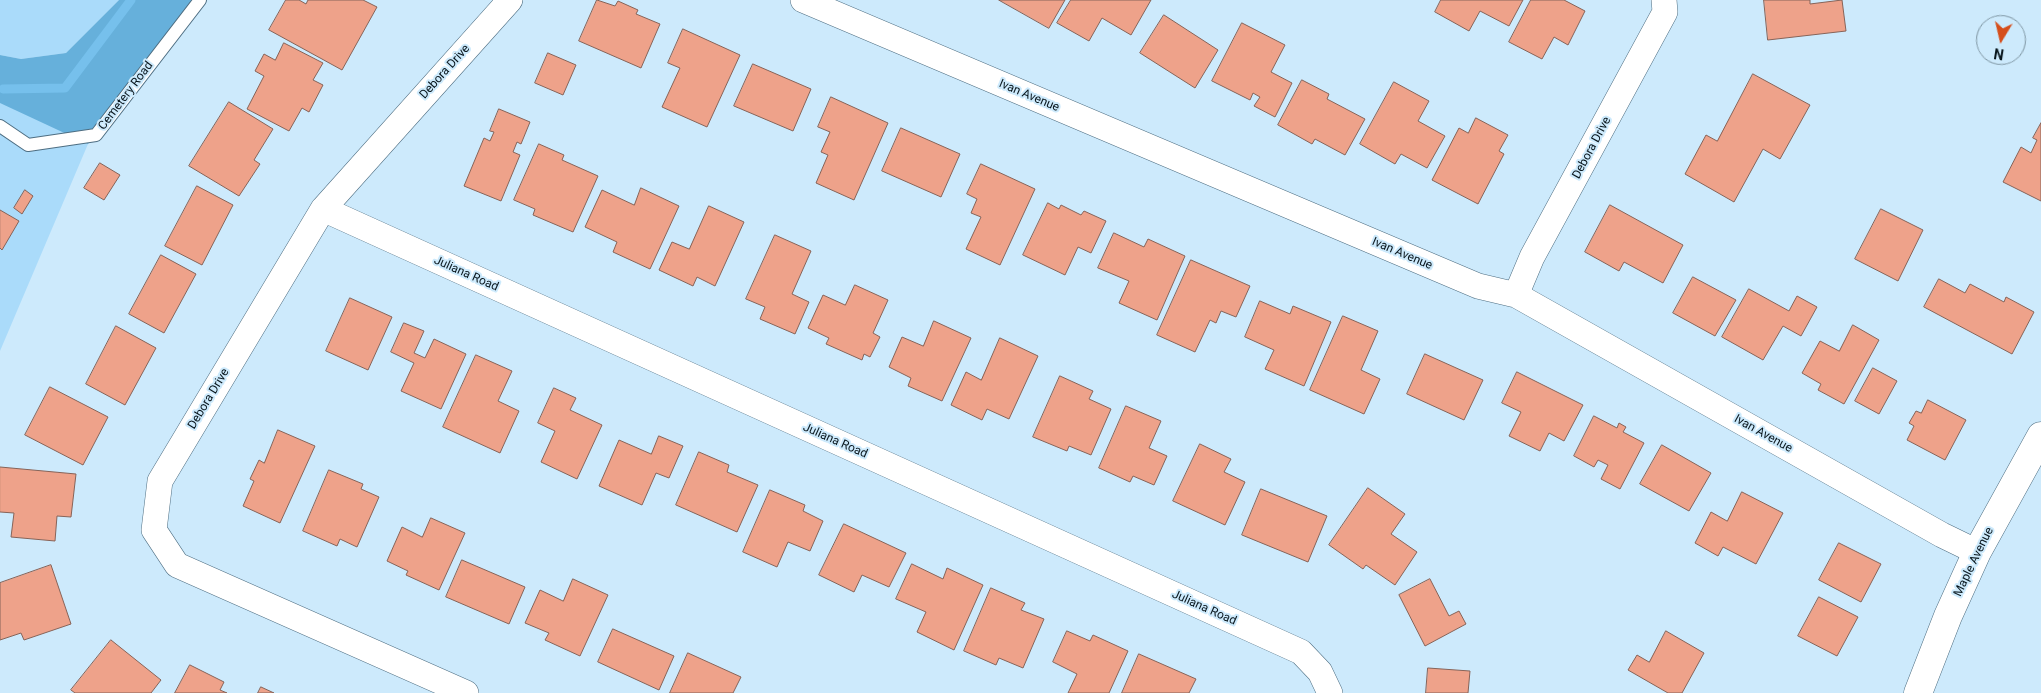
<!DOCTYPE html>
<html>
<head>
<meta charset="utf-8">
<style>
	body { margin:0 }
	#map { position:relative; width:2041px; height:693px; overflow:hidden; background:#cdeafc; font-family:Roboto,sans-serif }
	canvas { display:block }
	.north { position:absolute; left:1976px; top:15px; width:50px; height:50px; box-sizing:border-box; background:#cdeafc; border:1px solid #7e95a2; border-radius:50%; rotate:189deg; font-size:14px; font-weight:700; line-height:20px; text-align:center; color:#08151c }
	.north::after { content:''; display:block; margin:auto; width:18px; height:22px; background:#d54e1b; clip-path:polygon(50% 0,100% 100%,50% 72%,0 100%) }
</style>
</head>
<body>
<div id="map">
<canvas width="2041" height="693"></canvas>
<div class="north">N</div>
</div>
<script>
const c = document.querySelector('canvas').getContext('2d');
c.lineJoin = 'round';
function fillPath(path, color) { c.fillStyle = color; c.fill(path, 'evenodd'); }
function trace(path, color, width, dash) { c.strokeStyle = color; c.lineWidth = width; c.lineCap = dash ? 'butt' : 'round'; c.setLineDash(dash || []); c.stroke(path); }
function drawText(font, color, halo, rows, align = 'center') {
  c.font = font + ' Roboto,sans-serif'; c.lineWidth = 4; c.setLineDash([]); c.textBaseline = 'middle'; c.strokeStyle = halo; c.fillStyle = color; for (const [text, x, y, turn = 0] of rows) {
    c.save(); c.translate(x, y); c.rotate((+turn || 0) * Math.PI / 180); c.textAlign = isNaN(turn) ? turn : align; if (halo) c.strokeText(text, 0, 0); c.fillText(text, 0, 0); c.restore();
  }
}
const green = new Path2D(`
	M0 0H119L66 53 21 59 0 55Z
	M0 100 88 144 0 351Z`);
const forest = new Path2D(`
	M119 0H199L88 144 0 103V55L21 59 66 53Z`);
const stream = new Path2D(`
	M3 89 65 88 131 0`);
const building = new Path2D(`
	M286 0H299L306 4 308 0H363L377 7 342 70 269 30Z
	M597 0 615 6 618 1 638 10 636 14 660 24 641 68 579 41Z
	M999 0H1065L1049 28Z
	M1071 0H1151L1131 35 1102 18 1089 41 1057 23Z
	M1441 0H1523L1509 26 1480 11 1469 31 1435 12Z
	M1531 0H1564L1585 11 1568 45 1554 37 1542 59 1509 42Z
	M1764 0H1810V4L1842 0 1846 31 1768 40Z
	M1164 15 1218 50 1195 88 1140 53Z
	M1242 23 1285 45 1271 72 1292 83 1275 117 1254 106 1260 97 1253 93 1250 100 1212 81Z
	M683 29 740 55 707 127 662 107 680 68 668 63Z
	M284 43 323 63 313 80 323 85 309 112 302 108 289 131 247 109 264 76 255 71 264 54 275 60Z
	M548 53 576 65 563 95 535 83Z
	M753 64 811 89 793 131 734 106Z
	M1753 74 1810 105 1780 159 1763 149 1734 202 1685 174 1706 135 1717 141Z
	M1302 80 1329 94 1327 99 1365 119 1345 155 1315 139 1312 144 1278 125Z
	M1394 82 1429 101 1418 121 1445 136 1427 168 1401 154 1395 164 1360 144Z
	M831 97 888 123 854 200 816 183 828 155 821 152 830 132 818 127Z
	M229 102 273 129 254 160 260 164 239 196 189 166Z
	M499 109 530 122 521 144 517 142 513 152 520 155 501 201 464 186 484 138 490 141 494 132 490 131Z
	M1476 118 1508 135 1499 151 1504 154 1478 204 1432 180 1459 128 1468 133Z
	M2041 123V201L2003 182 2021 147 2031 153 2037 140 2033 138Z
	M901 128 960 154 941 197 882 171Z
	M539 144 564 155 562 160 598 176 573 232 533 215 535 209 514 200Z
	M100 163 120 175 104 200 84 188Z
	M981 164 1035 189 1000 265 966 249 981 217 971 213 977 199 967 194Z
	M197 186 233 205 202 265 165 246Z
	M641 188 679 206 650 269 613 252 617 242 585 227 602 190 634 205Z
	M25 190 33 196 22 214 14 208Z
	M1048 203 1059 209 1061 205 1081 215 1084 211 1106 221 1091 253 1078 247 1065 275 1023 255Z
	M1610 205 1683 245 1663 283 1624 262 1619 271 1585 252Z
	M709 206 744 222 715 286 697 277 693 286 659 270 672 242 689 249Z
	M1881 209 1923 230 1898 281 1855 259Z
	M0 210 19 221 2 250 0 248Z
	M1114 233 1144 247 1148 239 1185 256 1157 320 1119 303 1129 281 1098 268Z
	M775 235 811 251 792 294 809 302 795 334 760 319 765 307 746 299Z
	M161 255 196 274 164 333 129 314Z
	M1191 260 1250 286 1236 317 1221 311 1216 323 1210 320 1195 352 1157 335Z
	M1693 277 1736 300 1715 336 1673 313Z
	M1939 279 1965 293 1970 284 2004 302 2006 297 2034 312 2012 354 1924 307Z
	M855 285 888 300 873 333 880 337 870 357 864 354 862 360 826 344 829 338 808 328 823 295 845 305Z
	M1749 289 1789 311 1797 296 1817 307 1801 336 1783 326 1763 360 1722 337Z
	M350 298 392 317 368 370 326 351Z
	M1260 301 1290 314 1293 306 1331 322 1304 386 1265 369 1274 350 1245 337Z
	M1343 316 1378 331 1361 370 1380 379 1364 414 1310 390Z
	M934 321 971 338 942 401 908 386 911 378 889 367 902 337 923 346Z
	M404 323 424 331 414 353 425 358 434 339 466 354 441 409 401 391 414 363 391 352Z
	M1853 325 1879 340 1844 404 1818 390 1821 384 1802 373 1820 341 1839 351Z
	M116 326 156 348 125 405 86 384Z
	M1000 338 1038 356 1009 419 987 409 982 420 951 405 966 372 981 380Z
	M1425 354 1483 380 1464 420 1407 394Z
	M476 355 512 371 498 401 519 411 500 453 443 427Z
	M1873 368 1897 381 1879 414 1855 401Z
	M1517 372 1583 405 1564 441 1549 433 1540 451 1509 436 1521 412 1502 403Z
	M1060 376 1093 391 1089 399 1111 409 1091 455 1069 446 1067 451 1033 437Z
	M50 387 108 417 83 465 25 435Z
	M554 388 576 398 570 410 602 425 577 479 541 462 555 431 538 423Z
	M1928 400 1966 420 1945 460 1907 440 1914 426 1909 423 1916 411 1921 413Z
	M1126 406 1161 421 1149 448 1167 456 1154 485 1133 476 1130 482 1099 468Z
	M1594 416 1617 428 1619 423 1626 427 1623 432 1644 443 1620 489 1601 479 1608 465 1598 460 1594 467 1574 456Z
	M278 430 315 446 280 523 243 506 254 481 250 479 259 460 264 463Z
	M659 436 683 446 669 478 656 473 642 505 599 486 619 440 651 454Z
	M1200 444 1231 459 1224 472 1245 482 1225 525 1173 501Z
	M1662 445 1711 473 1689 511 1640 484Z
	M699 452 729 465 727 472 758 485 737 532 676 505Z
	M0 467 76 474 71 517 57 516 55 541 11 537 14 513 0 512Z
	M329 470 363 484 361 489 379 497 357 547 340 539 337 546 303 531Z
	M1368 488 1405 514 1391 534 1417 552 1395 585 1366 565 1363 569 1329 545Z
	M1261 489 1327 516 1308 562 1242 535Z
	M770 490 805 505 803 511 823 521 810 551 788 542 777 567 743 552Z
	M1742 492 1783 513 1756 564 1723 547 1718 556 1695 543 1711 512 1727 521Z
	M431 518 465 533 439 590 406 575 408 571 387 561 402 527 422 537Z
	M844 524 906 553 889 587 862 575 854 592 819 575Z
	M1839 543 1881 564 1861 602 1819 580Z
	M462 560 525 587 509 624 446 597Z
	M912 564 943 579 947 568 983 585 954 650 917 632 926 612 896 599Z
	M51 565 71 624 24 640 21 633 0 640V583Z
	M573 579 608 595 580 656 545 640 549 633 525 623 540 590 563 601Z
	M1430 579 1449 616 1459 611 1466 624 1425 646 1399 595Z
	M991 588 1025 603 1021 610 1044 619 1023 668 999 658 996 665 964 651Z
	M1819 597 1858 617 1837 656 1798 636Z
	M613 629 674 656 659 690 598 662Z
	M1067 631 1090 641 1093 635 1128 651 1109 693H1068L1077 674 1053 662Z
	M1666 631 1704 653 1682 693H1668L1628 670 1637 655 1649 662Z
	M111 640 161 680 151 693H75L71 690Z
	M688 653 741 677 733 693H670Z
	M1139 654 1196 679 1189 693H1122Z
	M190 665 224 682 220 690 227 693H175Z
	M1428 668 1470 671 1468 693H1426Z
	M261 687 274 693H258Z`);
const service = new Path2D(`
	M0 126 28 145 96 135 200 0`);
const minor = new Path2D(`
	M803 0 1478 286 1516 295 1942 535 1977 552
	M323 209 1301 652 1320 672 1330 693
	M1516 295 1532 257 1665 12 1664 0
	M466 693 177 565 154 530 160 481 323 209 510 0`);
const tertiary = new Path2D(`
	M1918 693 1948 616 1977 552 2041 436`);
const streetNames = [
	["Debora Drive",445,72,-48],
	["Cemetery Road",126,96,-53],
	["Ivan Avenue",1029,96,23],
	["Debora Drive",1592,148,-62],
	["Ivan Avenue",1402,254,23],
	["Juliana Road",466,274,24],
	["Debora Drive",209,399,-59],
	["Ivan Avenue",1763,434,29],
	["Juliana Road",835,441,24],
	["Maple Avenue",1974,562,-64],
	["Juliana Road",1204,608,24]
];
fillPath(green, '#aadbfa');
fillPath(forest, '#66b0db');
trace(stream, '#76c0ec', 9);
fillPath(building, '#eea28a');
trace(building, '#866358', 1);
trace(service, '#4e6e82', 14);
trace(minor, '#4e6e82', 26);
trace(tertiary, '#4e6e82', 29);
trace(service, '#fff', 12);
trace(minor, '#fff', 25);
trace(tertiary, '#fff', 28);
drawText('12px', '#08151c', '#cdeafc', streetNames);
</script>
</body>
</html>
